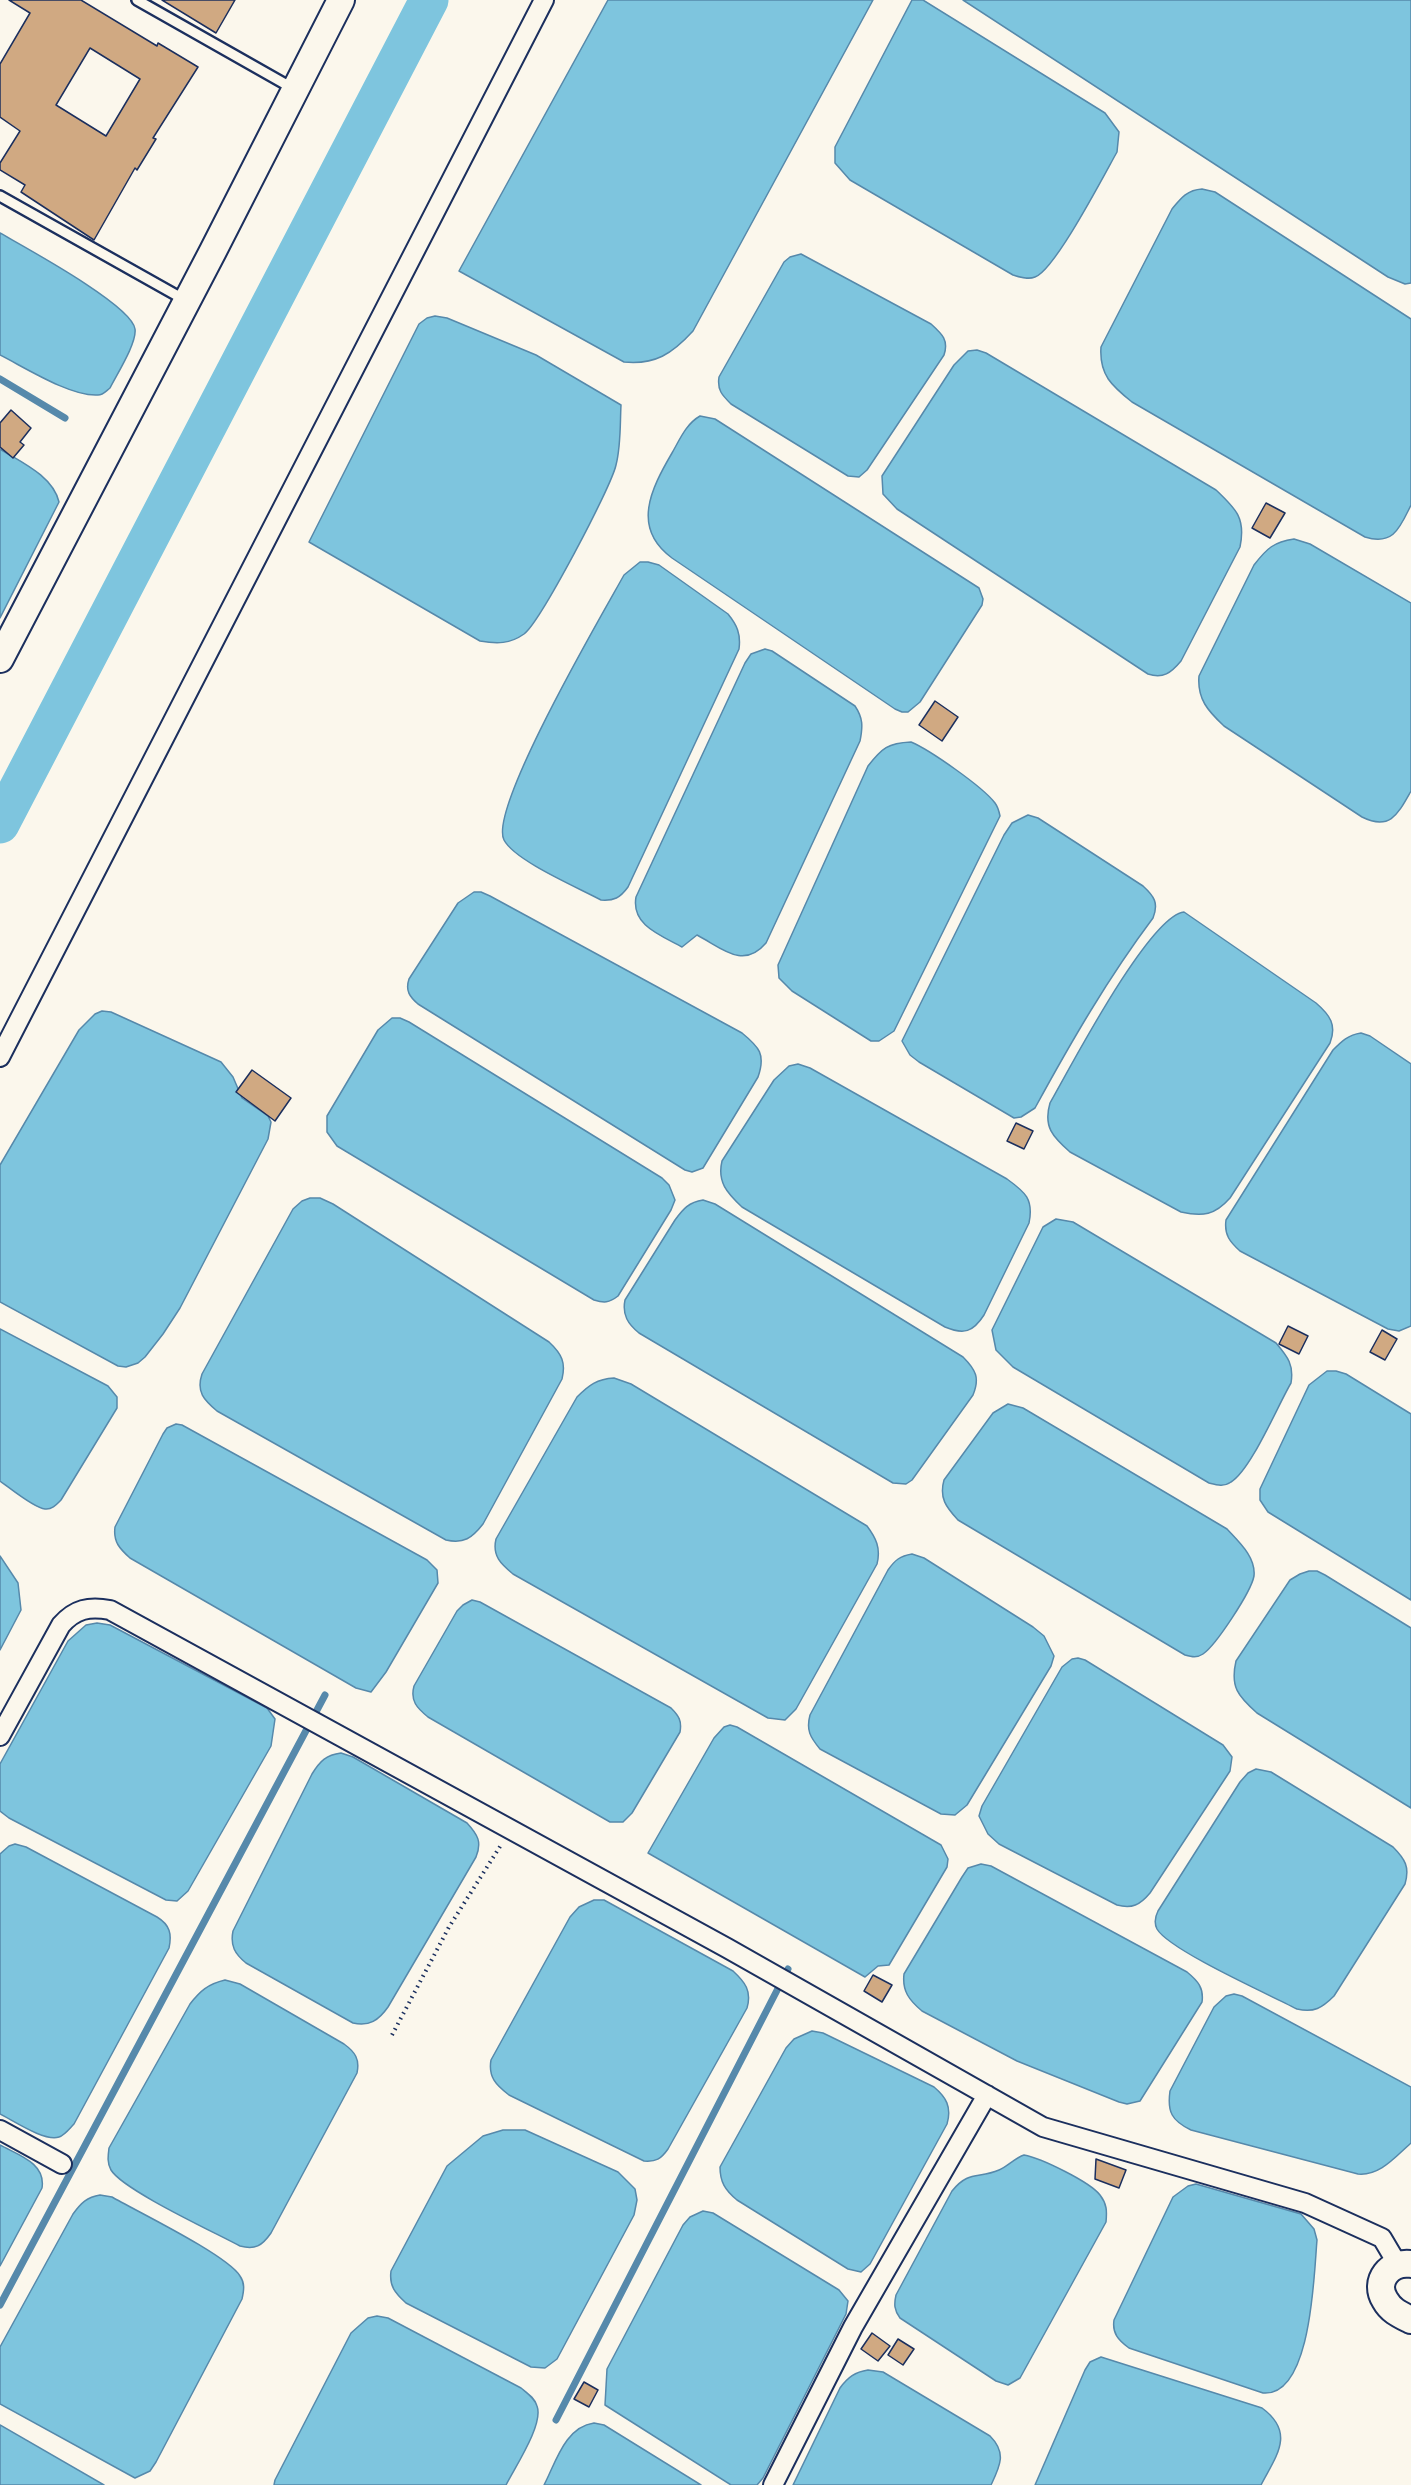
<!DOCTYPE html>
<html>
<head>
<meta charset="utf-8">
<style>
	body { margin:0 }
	canvas { display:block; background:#fbf7ec }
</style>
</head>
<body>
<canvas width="1411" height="2485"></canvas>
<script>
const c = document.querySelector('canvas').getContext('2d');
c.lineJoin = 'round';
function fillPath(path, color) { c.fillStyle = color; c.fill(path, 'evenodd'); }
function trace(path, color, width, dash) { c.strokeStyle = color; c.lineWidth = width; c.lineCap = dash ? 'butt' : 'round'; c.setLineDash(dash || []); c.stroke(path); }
const water = new Path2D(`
	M608 0H873L693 331C672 354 655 365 624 362L459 271Z
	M912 0H923L1105 113 1119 132 1117 152C1104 175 1055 270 1035 277 1028 280 1020 277 1013 275L850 180 835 163V147Z
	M963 0H1411V283L1405 284 1388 277Z
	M1202 189 1215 192 1411 319V505C1400 527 1394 546 1365 537L1132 402C1112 386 1099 375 1101 347L1172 209C1181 198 1187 190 1202 189Z
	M0 233C24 247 132 305 135 329 137 343 117 374 110 388 106 391 103 395 98 395 71 397 24 367 0 355Z
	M801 254 931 324C942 334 949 340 944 355L867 470 859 477 848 476 731 404C722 395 717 390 719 377L784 262 790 257Z
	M435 316 447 318 536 355 621 405C620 424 621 446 616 465 611 488 540 622 524 634 510 644 497 644 480 641L309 542 419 324 427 318Z
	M977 350 986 353 1216 490C1236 509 1246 518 1240 547L1181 661C1171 673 1163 679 1148 674L897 509 883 494 882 476 954 365 968 351Z
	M700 416 715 419 979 588 983 599 982 605 920 702 908 712H902L895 709 672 558C631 528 651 489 672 453 680 439 686 424 700 416Z
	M0 449C21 462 53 476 59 502L0 618Z
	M1294 539 1310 544 1411 603V791C1398 814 1390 831 1362 817L1224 726C1208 711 1197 699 1199 676L1254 565C1267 548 1274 542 1294 539Z
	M640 562H648L659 565 728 614C737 625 741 634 739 649L628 887C620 898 614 901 601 900 579 888 515 861 504 840 488 809 603 613 624 575Z
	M765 649 772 651 855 706C863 718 863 726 860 741L766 943C743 970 722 948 697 935L682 947C660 935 631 925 636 897L745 663 751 654Z
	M911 742C930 750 983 787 995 803 998 807 999 811 1000 816L894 1031 879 1041H871L792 991 779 978 778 965 868 766C882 748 888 743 911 742Z
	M1028 815 1038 818 1143 886C1154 896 1159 903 1153 918 1108 978 1071 1042 1035 1108L1021 1117 1014 1118 919 1062 910 1055 902 1041 1004 835 1012 823Z
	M474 892H481L490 896 742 1033C759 1047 766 1054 758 1077L703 1168 692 1172 685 1170 418 1004C410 997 405 991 409 979L458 903Z
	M1184 912 1316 1003C1330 1015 1337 1025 1330 1043L1230 1198C1215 1215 1203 1217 1181 1212L1070 1152C1053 1137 1043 1127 1050 1103 1070 1068 1149 916 1184 912Z
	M102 1011 111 1012 221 1062 233 1077 242 1098 268 1116 271 1122 268 1139 180 1308 163 1334 145 1357 138 1363 126 1367 118 1366 0 1302V1165L79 1030 95 1014Z
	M392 1018H400L409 1022 662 1178 669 1185 675 1200 671 1210 618 1296C609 1303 604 1303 594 1300L337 1146 327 1132V1116L378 1030Z
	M1361 1033 1370 1036 1411 1064V1326L1399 1331 1388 1329 1240 1251C1230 1242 1224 1235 1226 1220L1333 1050C1342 1041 1348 1035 1361 1033Z
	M798 1064 810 1068 1007 1179C1025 1192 1034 1199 1029 1223L984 1315C973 1332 964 1335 945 1327L742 1207C727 1193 717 1182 722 1161L774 1080 789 1066Z
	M310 1198H320L333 1204 549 1342C562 1354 566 1363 562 1379L483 1524C472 1538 464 1544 446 1540L217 1411C204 1400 196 1392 202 1374L293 1209 302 1201Z
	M703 1200 715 1204 963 1357C976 1370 980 1378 973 1395L912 1480 906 1484 893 1483 639 1333C628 1324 622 1315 625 1300L675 1220C683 1209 689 1202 703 1200Z
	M1056 1219 1073 1222 1276 1343C1288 1357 1294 1365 1291 1383 1278 1405 1251 1470 1231 1482 1224 1487 1217 1485 1209 1483L1013 1367 996 1350 992 1330 1043 1227Z
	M0 1329 108 1386 117 1397V1408L61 1500C57 1504 52 1510 45 1509 34 1508 10 1488 0 1481Z
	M1327 1371H1336L1346 1374 1411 1414V1600L1268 1512 1260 1500V1489L1309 1385Z
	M614 1378 631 1384 867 1526C876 1538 881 1548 877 1564L796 1709 785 1720 768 1718 513 1574C501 1564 492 1556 496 1539L577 1397C589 1385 597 1379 614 1378Z
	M1008 1404 1023 1408 1227 1529C1239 1542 1256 1557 1254 1576 1251 1592 1216 1645 1203 1654 1197 1658 1192 1657 1185 1655L958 1520C946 1507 939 1498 944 1480L993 1413Z
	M176 1424 182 1425 427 1560 437 1570 438 1583 386 1672 371 1692 356 1688 130 1558C120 1549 113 1542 115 1527L163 1434 167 1428Z
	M912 1554 924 1558 1033 1627 1044 1636 1054 1656 1051 1666 967 1805 955 1815 941 1814 820 1749C810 1737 806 1730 810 1715L888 1570C895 1560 900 1556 912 1554Z
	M0 1556 18 1583 21 1610 0 1650Z
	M1309 1571H1317L1325 1575 1411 1628V1808L1257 1713C1238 1696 1230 1687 1236 1661L1290 1580 1300 1574Z
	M472 1600 480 1602 671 1708C679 1716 682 1721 680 1732L632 1813 623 1822H610L428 1717C417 1708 410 1701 414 1686L457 1611 463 1605Z
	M97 1623 110 1625 267 1708 275 1719 271 1746 188 1891 177 1901 166 1900 9 1818 0 1811V1764L68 1641 86 1625Z
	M1078 1658 1085 1660 1223 1745 1232 1757 1230 1771 1150 1893C1140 1905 1132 1909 1117 1905L999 1844 988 1834 979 1816 982 1806 1062 1667 1072 1659Z
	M730 1725 737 1727 941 1845 948 1859 947 1867 889 1965 878 1966 865 1977 648 1853 714 1738 724 1727Z
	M341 1753 353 1757 467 1823C478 1835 482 1842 476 1857L388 2007C379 2020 369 2027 353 2023L246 1963C235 1954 230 1946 233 1931L312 1774C320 1761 326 1755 341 1753Z
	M1256 1769 1271 1772 1393 1847C1405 1859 1410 1867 1405 1884L1334 1996C1322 2008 1314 2013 1297 2009 1270 1995 1169 1950 1157 1929 1154 1923 1155 1917 1158 1911L1240 1782 1248 1773Z
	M15 1844 26 1847 157 1917C170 1925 172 1934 169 1948L74 2124C70 2128 65 2135 59 2137 45 2142 14 2121 0 2114V1854L9 1846Z
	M981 1864 991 1866 1187 1972C1198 1981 1204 1988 1202 2002L1140 2101 1127 2104 1119 2102 1017 2061 922 2011C909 2000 902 1991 904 1974L962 1877 968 1868Z
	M594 1900H604L733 1971C745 1982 752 1991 747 2008L668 2149C661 2159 656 2162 644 2161L509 2095C496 2085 488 2077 491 2060L570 1917 579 1907Z
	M225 1980 240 1984 344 2044C355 2052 360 2059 357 2073L271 2233C262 2246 255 2250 240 2246 214 2232 123 2190 111 2170 107 2163 108 2156 109 2148L190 2004C200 1991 208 1984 225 1980Z
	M1234 1994 1242 1996 1411 2087V2143C1395 2157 1380 2176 1358 2174L1191 2130C1172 2121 1167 2112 1170 2091L1214 2007 1226 1996Z
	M812 2031 823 2033 934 2087C946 2097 952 2107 947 2124L870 2264 861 2272 848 2269 737 2200C725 2190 720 2182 720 2167L786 2048 794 2039Z
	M503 2130H525L618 2172 635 2189 637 2200 634 2215 557 2359 545 2368 531 2367 406 2303C395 2293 389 2286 391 2271L447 2166 483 2136Z
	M0 2145C18 2155 46 2163 42 2188L0 2266Z
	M1024 2155C1041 2158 1090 2182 1100 2195 1107 2204 1107 2211 1106 2222L1020 2378 1008 2385 996 2381 900 2318C894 2310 894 2304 896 2295L952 2191C969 2170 978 2179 999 2170 1008 2166 1015 2158 1024 2155Z
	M1196 2184 1301 2214 1314 2229 1317 2240C1314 2272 1312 2397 1263 2393L1129 2348C1118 2340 1112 2333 1114 2320L1173 2197 1188 2186Z
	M100 2195 112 2197C138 2212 227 2255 240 2276 245 2283 244 2290 242 2299L156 2462 150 2471 135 2478 0 2404V2347L73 2214C81 2203 87 2197 100 2195Z
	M703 2211 713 2213 839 2290 848 2301 846 2314 763 2478 757 2485H731L605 2405 607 2369 683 2225 690 2217Z
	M377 2316 388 2318 521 2388C527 2393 535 2398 537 2406 544 2424 515 2467 506 2485H274L275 2480 351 2333 368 2318Z
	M1101 2357 1262 2408C1296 2433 1276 2456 1261 2485H1035L1085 2370 1090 2362Z
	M868 2370 883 2372 990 2436C1007 2453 1000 2466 991 2485H793L840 2388C848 2377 855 2372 868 2370Z
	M594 2423 604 2425 701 2485H544C556 2462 565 2427 594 2423Z
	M0 2425 104 2485H0Z`);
const stream = new Path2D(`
	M0 379 65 418
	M0 2305 325 1695
	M556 2420 788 1969`);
const river = new Path2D(`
	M0 824 429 0`);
const building = new Path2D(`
	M9 0H81L157 46 158 43 198 67 153 138 156 139 137 170 135 168 94 240 21 192 25 185 0 170V163L20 131 0 117V64L30 13ZM90 48 140 79 106 136 56 105Z
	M162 0H235L216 33Z
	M11 410 31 428 20 442 24 445 13 458 0 447V423Z
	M1266 503 1285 513 1270 538 1252 528Z
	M935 701 958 717 942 741 919 725Z
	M252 1070 291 1098 275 1121 236 1092Z
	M1016 1123 1033 1131 1024 1149 1007 1141Z
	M1288 1326 1308 1336 1299 1354 1279 1344Z
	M1382 1330 1397 1339 1385 1360 1370 1352Z
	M873 1975 892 1985 882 2002 864 1991Z
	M1096 2159 1126 2170 1119 2188 1095 2179Z
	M872 2333 890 2346 878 2361 861 2349Z
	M898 2339 914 2349 903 2365 888 2355Z
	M584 2382 598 2390 589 2407 574 2399Z`);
const path = new Path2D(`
	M392 2035 449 1927 501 1845`);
const lane = new Path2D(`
	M137 0 294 89
	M0 196 185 300`);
const street = new Path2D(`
	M0 1057 544 0
	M0 1736 61 1625C75 1609 89 1606 110 1610L727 1948 1043 2127 1305 2203 1382 2238 1398 2265
	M0 2130 62 2164
	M773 2485 853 2327 987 2095`);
const secondary = new Path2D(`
	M0 659 213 251 341 0
	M1411 2264C1390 2261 1373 2281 1385 2300 1391 2311 1401 2315 1411 2320`);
fillPath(water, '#7ec5de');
trace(water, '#5689ab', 1.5);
trace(stream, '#5689ab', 7);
trace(river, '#7ec5de', 39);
fillPath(building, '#d0a982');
trace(building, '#1b2f5e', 1.5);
trace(lane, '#1b2f5e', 14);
trace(street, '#1b2f5e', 22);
trace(secondary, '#1b2f5e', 30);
trace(path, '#1b2f5e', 4, [1.5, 4.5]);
trace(lane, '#fbf7ec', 9);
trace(street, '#fbf7ec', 18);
trace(secondary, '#fbf7ec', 26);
</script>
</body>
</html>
